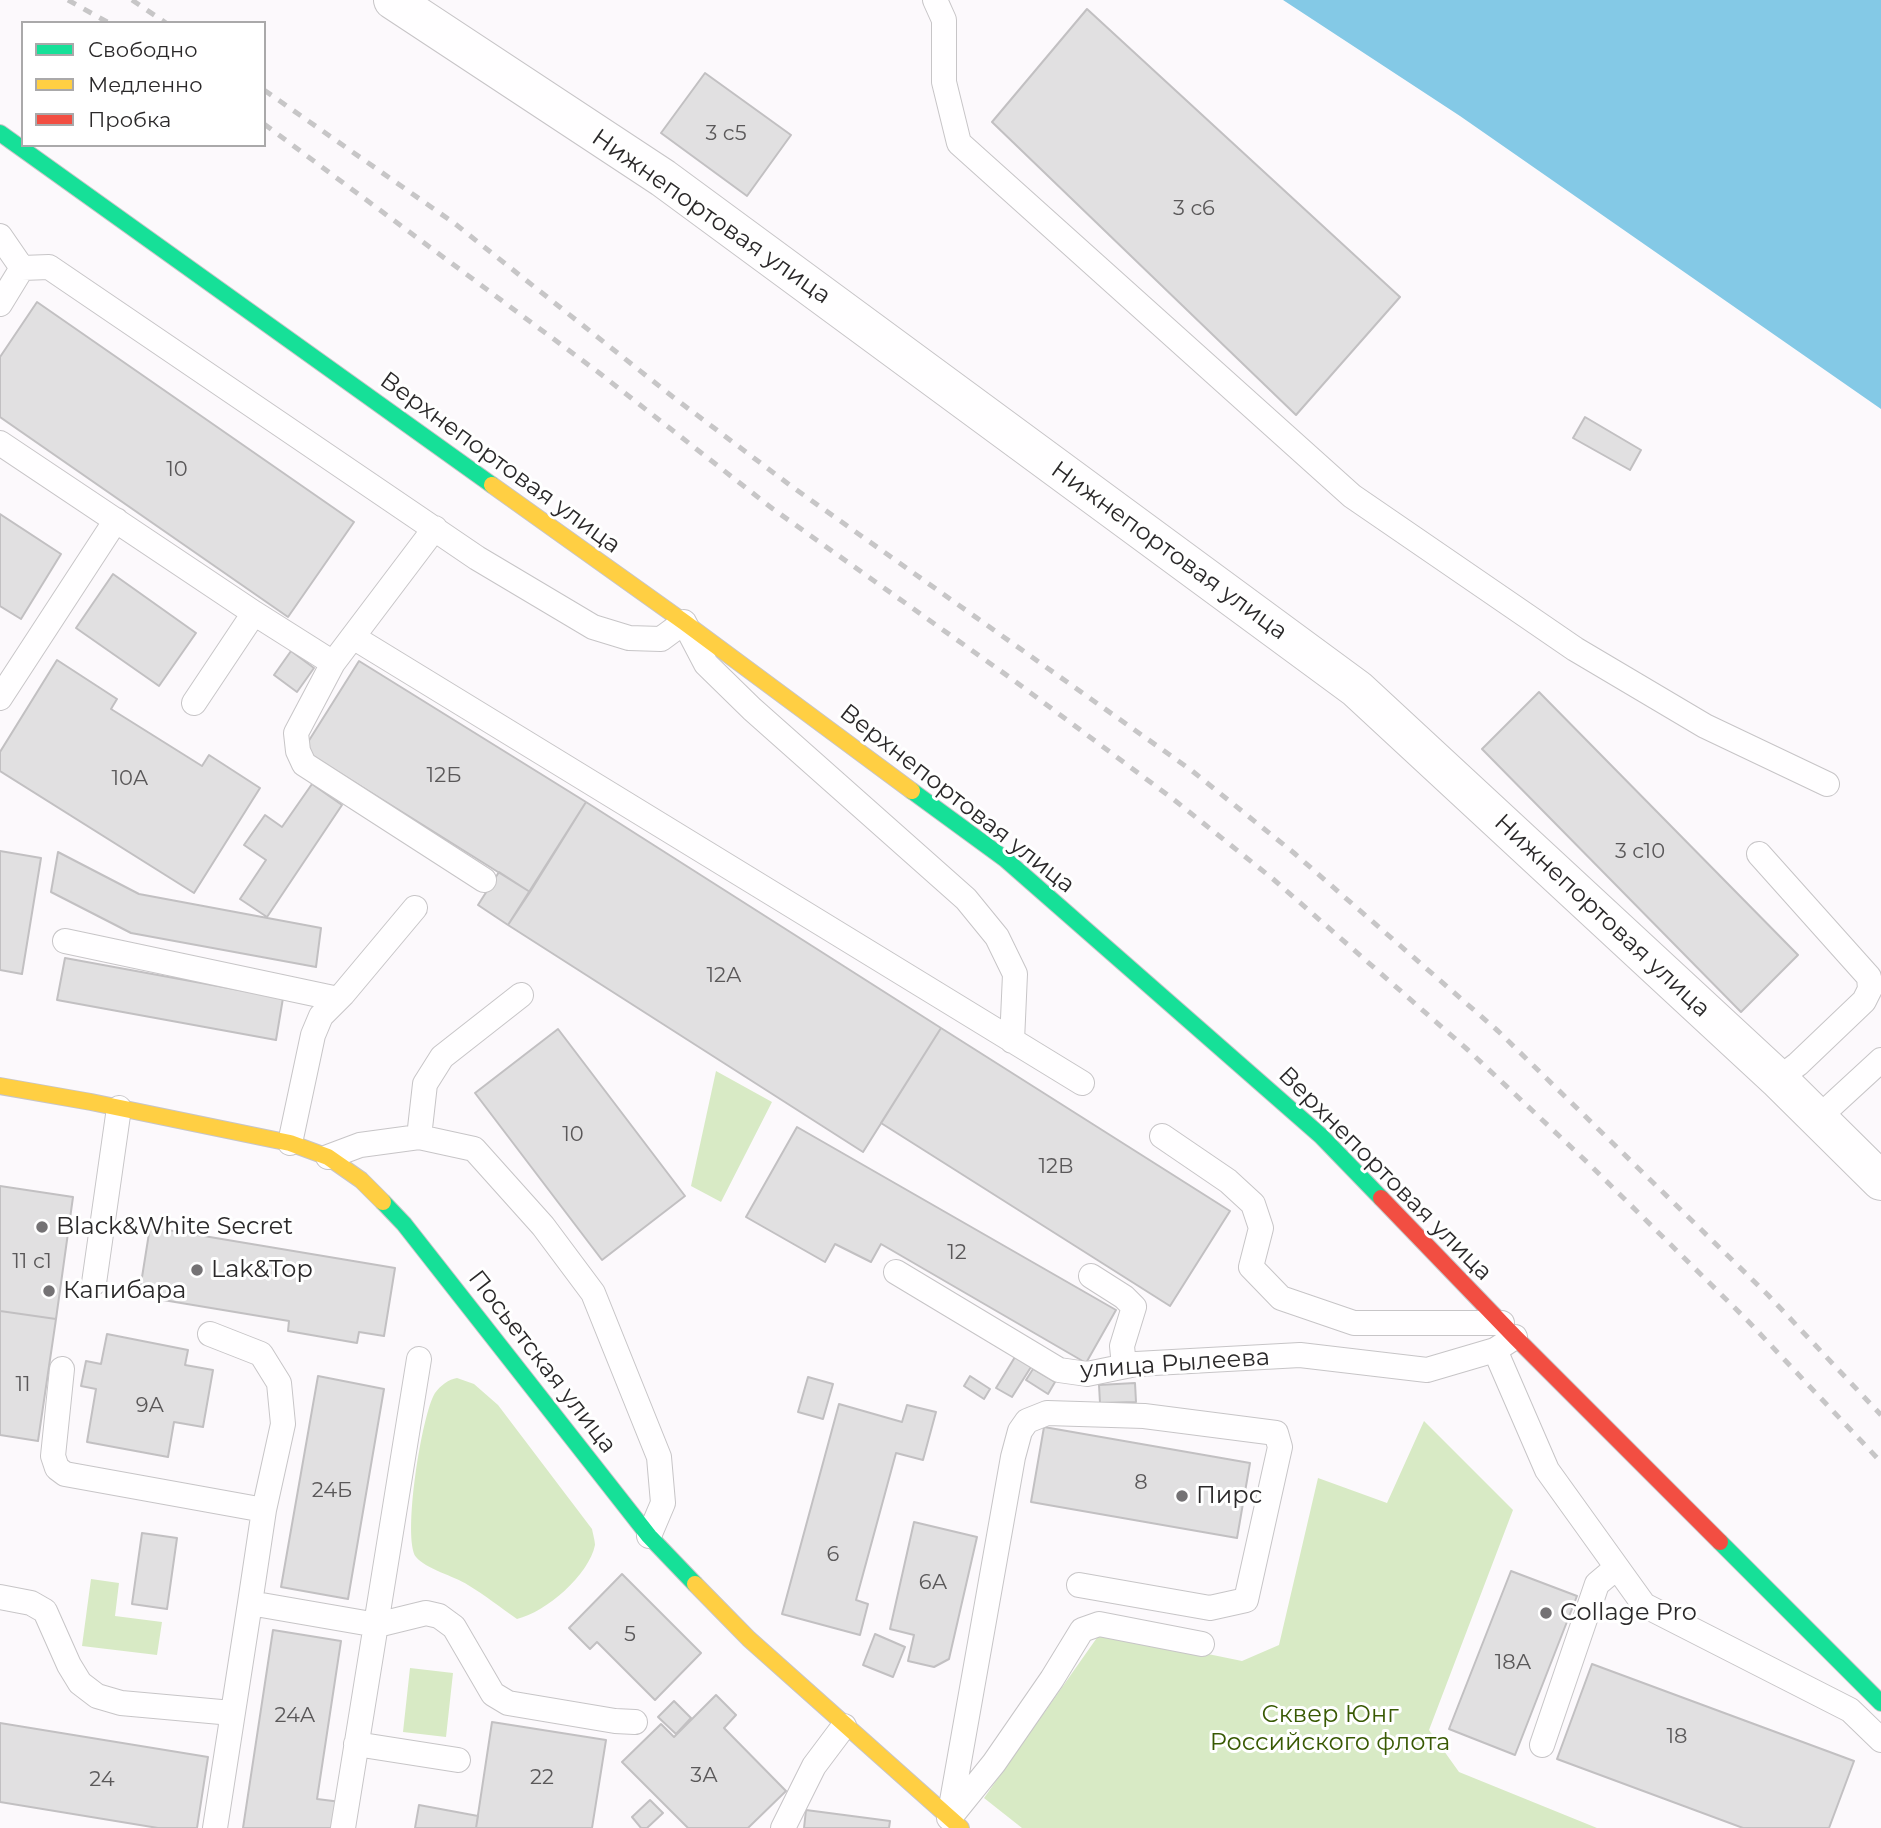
<!DOCTYPE html>
<html>
<head>
<meta charset="utf-8">
<style>
	body { margin:0 }
	#map { position:relative; width:1881px; height:1828px; overflow:hidden; background:#fcf9fc; font-family:Montserrat,sans-serif }
	canvas { display:block }
	.legend { position:absolute; left:21px; top:21px; width:245px; height:126px; box-sizing:border-box; background:#fff; border:2px solid #aaa9aa; margin:0; padding:9px 12px; list-style:none; font-size:21px; color:#2b292a }
	.legend li { display:flex; align-items:center; gap:14px; height:35px }
	.legend b { width:35px; border:2px solid #aaa9aa }
</style>
</head>
<body>
<div id="map">
<canvas width="1881" height="1828"></canvas>
<ul class="legend">
<li><b style="height:9px;background:#16e098"></b>Свободно</li>
<li><b style="height:9px;background:#ffcf43"></b>Медленно</li>
<li><b style="height:9px;background:#f24e42"></b>Пробка</li>
</ul>
</div>
<script>
const c = document.querySelector('canvas').getContext('2d');
c.lineJoin = 'round';
function fillPath(path, color) { c.fillStyle = color; c.fill(path, 'evenodd'); }
function trace(path, color, width, dash) { c.strokeStyle = color; c.lineWidth = width; c.lineCap = dash ? 'butt' : 'round'; c.setLineDash(dash || []); c.stroke(path); }
function drawText(font, color, halo, rows, align = 'center') {
  c.font = font + ' Montserrat,sans-serif'; c.lineWidth = 6; c.setLineDash([]); c.textBaseline = 'middle'; c.strokeStyle = halo; c.fillStyle = color; for (const [text, x, y, turn = 0] of rows) {
    c.save(); c.translate(x, y); c.rotate((+turn || 0) * Math.PI / 180); c.textAlign = isNaN(turn) ? turn : align; if (halo) c.strokeText(text, 0, 0); c.fillText(text, 0, 0); c.restore();
  }
}
const green = new Path2D(`
	M716 1071 772 1102 721 1202 691 1186Z
	M457 1378 474 1384 498 1405 592 1529C593 1534 595 1541 595 1545 589 1575 546 1612 517 1619 501 1608 485 1595 468 1585 454 1576 426 1569 416 1557 402 1538 422 1413 435 1393 440 1386 449 1379 457 1378Z
	M1424 1421 1513 1510 1429 1730 1459 1772 1597 1828H1022L984 1798 1101 1632 1242 1661 1279 1645 1318 1478 1387 1503Z
	M91 1579 119 1583 115 1616 162 1622 157 1655 82 1646Z
	M410 1668 453 1673 446 1737 403 1732Z`);
const water = new Path2D(`
	M1283 0H1881V409L1460 116Z`);
const building = new Path2D(`
	M1087 9 1400 297 1296 415 992 122Z
	M705 73 791 135 747 196 661 133Z
	M37 302 354 522 288 617 0 417V357Z
	M1585 417 1641 450 1630 470 1573 438Z
	M0 514 61 554 21 619 0 606Z
	M113 574 196 633 159 686 76 628Z
	M291 651 314 668 297 692 274 675Z
	M57 660 117 699 111 709 202 766 209 755 260 788 194 893 0 771V752Z
	M359 661 586 802 530 892 303 750Z
	M1539 692 1798 955 1741 1012 1482 749Z
	M312 784 342 805 267 917 240 899 266 860 244 845 265 815 282 827Z
	M586 802 941 1028 863 1152 508 925Z
	M0 851 41 858 22 974 0 970Z
	M58 852 139 894 321 928 316 967 131 933 51 892Z
	M499 872 530 892 508 925 478 905Z
	M65 958 283 998 276 1040 57 1000Z
	M941 1028 1230 1211 1170 1306 881 1123Z
	M558 1029 685 1196 602 1260 475 1093Z
	M797 1127 1116 1310 1086 1363 881 1244 871 1262 835 1244 825 1262 746 1217Z
	M0 1186 73 1197 56 1319 0 1311Z
	M150 1227 395 1268 384 1336 359 1332 357 1343 288 1331 289 1321 139 1296Z
	M0 1311 56 1319 38 1441 0 1435Z
	M107 1334 188 1350 185 1365 213 1370 203 1427 174 1422 168 1457 87 1442 96 1389 81 1386 86 1361 101 1364Z
	M1015 1357 1031 1367 1012 1397 996 1388Z
	M1033 1369 1055 1382 1048 1394 1026 1380Z
	M318 1376 384 1389 348 1599 281 1587Z
	M970 1376 990 1389 984 1399 964 1386Z
	M808 1377 833 1384 823 1419 798 1412Z
	M1135 1383 1136 1402 1100 1403 1099 1385Z
	M839 1404 902 1422 907 1405 936 1412 923 1460 896 1453 856 1600 868 1604 860 1635 782 1614Z
	M1044 1427 1250 1463 1237 1538 1031 1502Z
	M914 1522 977 1537 949 1659 934 1667 908 1661 914 1635 890 1629Z
	M142 1533 177 1538 167 1609 132 1604Z
	M1511 1571 1577 1596 1515 1755 1449 1729Z
	M622 1574 701 1653 655 1700 597 1642 590 1649 569 1628Z
	M273 1630 341 1641 317 1799 341 1802 338 1828H243Z
	M875 1634 905 1647 893 1677 863 1665Z
	M1592 1664 1854 1761 1829 1828H1743L1557 1759Z
	M716 1695 736 1715 724 1728 786 1791 748 1828H688L622 1762 661 1724 674 1737Z
	M674 1701 691 1718 676 1734 658 1717Z
	M492 1722 606 1740 592 1828H476Z
	M0 1723 208 1757 197 1828H158L0 1802Z
	M650 1800 663 1813 647 1828H641L632 1817Z
	M419 1805 478 1816 476 1828H415Z
	M806 1810 890 1821 889 1828H804Z`);
const lane = new Path2D(`
	M935 0 944 20V82L959 143 1352 496 1575 649 1705 726 1827 784
	M0 236 22 268
	M0 304 22 268 49 267 477 558 593 627 629 638 661 639 684 622 706 664 752 709 966 899 997 937 1015 974 1012 1041
	M0 443 254 613 333 663
	M435 528 333 663 296 733 298 751 304 764 484 880
	M353 637 1082 1083
	M0 698 116 520
	M194 703 254 613
	M1759 854 1869 977 1870 989 1864 1001 1798 1064 1778 1079
	M65 941 338 999
	M1818 1118 1881 1060
	M1162 1136 1228 1181 1253 1204 1261 1228 1251 1267 1281 1298 1354 1323H1502
	M419 1137 425 1084 442 1057 521 995
	M290 1143 313 1035 321 1016 343 994 415 908
	M328 1157 360 1145 419 1137 474 1149 543 1226 593 1293 659 1457 663 1503 649 1536
	M896 1272 1059 1370 1087 1374 1136 1364 1300 1355 1427 1370 1495 1350 1515 1337
	M1091 1276 1124 1297 1134 1307 1122 1346 1124 1366
	M94 1283 119 1108
	M210 1334 261 1354 279 1383 283 1424 264 1510 250 1603
	M1495 1350 1547 1470 1644 1605 1850 1710 1881 1740
	M62 1369 53 1456 57 1468 65 1474 264 1510
	M0 1597 31 1603 45 1611 69 1665 80 1683 97 1696 121 1703 232 1713
	M356 1744 458 1760
	M1542 1745 1597 1584 1616 1568
	M952 1815 994 1763 1052 1679 1082 1630 1099 1624 1202 1644
	M949 1818 1013 1457 1020 1431 1027 1421 1047 1413 1144 1416 1276 1433 1280 1447 1246 1600 1210 1608 1079 1585
	M215 1828 250 1603 377 1625 426 1613 439 1616 454 1627 493 1694 508 1703 615 1721 635 1722
	M343 1828 419 1359
	M783 1828 814 1766 844 1726`);
const street = new Path2D(`
	M393 0 663 178 1357 689 1778 1079 1881 1181`);
const fast = new Path2D(`
	M0 133 492 485
	M912 791 1005 859 1321 1136 1381 1198
	M383 1202 404 1224 649 1536 695 1584
	M1720 1542 1881 1703`);
const slow = new Path2D(`
	M492 485 684 622 912 791
	M0 1086 91 1102 290 1143 328 1157 361 1180 383 1202
	M695 1584 749 1639 961 1828`);
const jam = new Path2D(`
	M1381 1198 1515 1337 1720 1542`);
const rail = new Path2D(`
	M68 0 109 23
	M132 0 166 23
	M264 90 454 223 673 397 791 486 1191 770 1294 853 1498 1031 1768 1295 1881 1415
	M264 124 598 372 773 509 1012 679 1173 799 1273 879 1468 1050 1588 1163 1747 1320 1881 1462`);
const markers = [
	[42,1227,7,"#747274"],
	[197,1270,7,"#747274"],
	[49,1291,7,"#747274"],
	[1182,1496,7,"#747274"],
	[1546,1613,7,"#747274"]
];
const numberNames = [
	["3 с5",726,134],
	["3 с6",1194,209],
	["10",177,470],
	["12Б",444,776],
	["10А",130,779],
	["3 с10",1640,852],
	["12А",724,976],
	["10",573,1135],
	["12В",1056,1167],
	["12",957,1253],
	["11 с1",32,1262],
	["11",23,1385],
	["9А",150,1406],
	["8",1141,1483],
	["24Б",332,1491],
	["6",833,1555],
	["6А",933,1583],
	["5",630,1635],
	["18А",1513,1663],
	["24А",295,1716],
	["18",1677,1737],
	["3А",704,1776],
	["22",542,1778],
	["24",102,1780]
];
const streetNames = [
	["Нижнепортовая улица",711,217,35],
	["Верхнепортовая улица",500,463,36],
	["Нижнепортовая улица",1169,551,36],
	["Верхнепортовая улица",957,799,38],
	["Нижнепортовая улица",1602,916,43],
	["Верхнепортовая улица",1385,1174,45],
	["Посьетская улица",542,1362,52],
	["улица Рылеева",1175,1364,-4]
];
const poiNames = [
	["Black&White Secret",56,1227],
	["Lak&Top",211,1270],
	["Капибара",63,1291],
	["Пирс",1196,1496],
	["Collage Pro",1560,1613]
];
const parkNames = [
	["Сквер Юнг",1330,1715],
	["Российского флота",1330,1743]
];
fillPath(green, '#d8eac5');
fillPath(water, '#84c9e6');
fillPath(building, '#e1e0e1');
trace(building, '#c2c0c2', 2);
trace(lane, '#c7c5c7', 26);
trace(street, '#c7c5c7', 40);
trace(fast, '#c7c5c7', 18);
trace(slow, '#c7c5c7', 18);
trace(jam, '#c7c5c7', 18);
trace(lane, '#fffeff', 24);
trace(street, '#fffeff', 38);
trace(fast, '#16e098', 16);
trace(slow, '#ffcf43', 16);
trace(jam, '#f24e42', 16);
trace(rail, '#c7c6c7', 5, [9, 9]);
for (const [x, y, r, color] of markers) { const dot = new Path2D(); dot.arc(x, y, r, 0, 2 * Math.PI); c.fillStyle = color; c.fill(dot); trace(dot, '#fff', 2.5); }
drawText('21px', '#5a5859', null, numberNames);
drawText('24px', '#2b292a', '#fff', streetNames);
drawText('24px', '#2b292a', '#fff', poiNames, 'left');
drawText('24px', '#385903', '#fff', parkNames);
</script>
</body>
</html>
